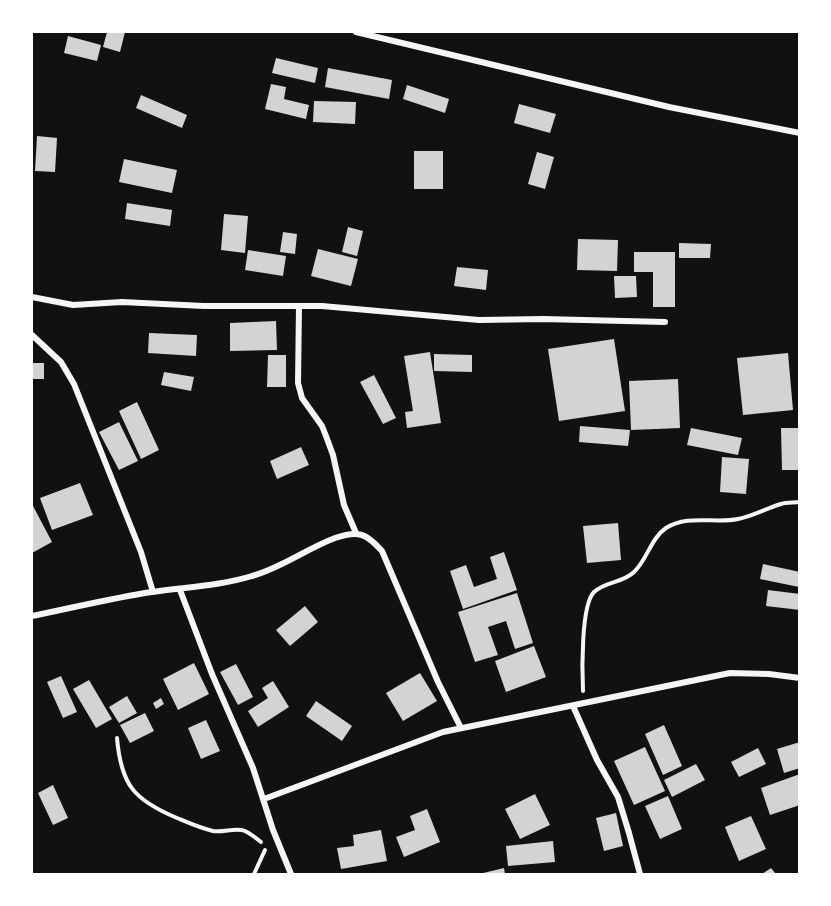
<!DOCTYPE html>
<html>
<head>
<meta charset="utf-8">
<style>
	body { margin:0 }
	#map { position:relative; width:831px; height:906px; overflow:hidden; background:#111; font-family:Roboto,sans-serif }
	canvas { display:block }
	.frame { position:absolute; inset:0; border:33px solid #fff; pointer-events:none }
</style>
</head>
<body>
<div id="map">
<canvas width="831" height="906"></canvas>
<div class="frame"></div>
</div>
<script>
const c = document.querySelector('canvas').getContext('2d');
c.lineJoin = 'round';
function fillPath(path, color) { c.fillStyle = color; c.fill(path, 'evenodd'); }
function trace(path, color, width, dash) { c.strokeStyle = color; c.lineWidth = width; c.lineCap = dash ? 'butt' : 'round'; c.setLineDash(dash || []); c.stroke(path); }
const building = new Path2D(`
	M107 32H125L120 52 103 47Z
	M68 36 101 45 97 61 64 53Z
	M276 58 318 68 315 83 272 73Z
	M328 68 392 80 389 99 325 87Z
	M271 84 286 87 284 99 309 105 306 119 265 109Z
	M407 85 449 99 445 113 403 99Z
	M141 95 187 115 182 128 136 108Z
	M314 101 356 102 355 124 313 122Z
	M519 104 556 114 550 133 514 123Z
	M37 136 57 138 55 172 35 171Z
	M414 151H443V189H414Z
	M537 152 554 157 545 189 528 184Z
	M124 159 177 170 172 193 119 182Z
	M127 203 172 210 170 226 125 219Z
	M224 214 248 216 245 253 221 250Z
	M348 227 363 231 357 256 342 252Z
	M283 232 297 234 295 254 280 252Z
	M578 239 618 240 617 271 577 270Z
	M679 243 711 244 710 258H679Z
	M318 249 358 259 351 286 311 276Z
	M248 250 286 256 283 276 245 270Z
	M634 252H675V307H653V272H634Z
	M457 267 488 270 486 290 454 286Z
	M614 276H636L637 297 615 298Z
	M276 321 277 350 230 351V323Z
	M149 333 197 335 196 356 148 353Z
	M614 339 625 411 559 421 548 349Z
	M430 352 441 423 407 428 405 412 413 411 404 356Z
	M788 353 793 410 743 415 737 358Z
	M434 354 472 355V372L434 371Z
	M268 355H286V387H267Z
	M32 363H44V379H32Z
	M164 372 194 377 191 391 161 385Z
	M374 375 396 418 383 424 360 382Z
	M678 379 680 428 631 430 629 381Z
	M137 402 159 450 141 459 119 411Z
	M119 422 138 461 119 470 99 432Z
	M580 426 630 430 628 446 579 442Z
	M691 428 742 438 738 455 687 445Z
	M781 428H800V470H782Z
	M301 447 309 465 277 479 270 461Z
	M722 457 749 459 746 494 720 492Z
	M80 483 93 515 52 530 40 498Z
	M32 504 52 542 32 553Z
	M618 523 621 560 587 563 583 526Z
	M504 552 517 590 463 609 450 571 466 565 474 587 497 579 490 557Z
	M763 564 800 572 799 587 760 579Z
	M768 590 800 594V610L766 606Z
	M517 593 533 643 515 649 506 621 488 627 498 655 475 662 458 612Z
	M305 606 318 622 290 646 276 630Z
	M534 646 546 677 506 692 495 661Z
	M194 663 209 694 178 710 163 679Z
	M236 664 253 697 238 705 220 672Z
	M420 673 437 701 403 721 386 693Z
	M61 676 77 712 63 718 47 682Z
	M89 680 112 719 96 728 73 689Z
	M273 681 289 707 258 727 248 711 268 698 262 688Z
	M127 696 137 713 119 723 109 707Z
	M161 698 164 704 156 709 153 703Z
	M316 701 352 726 342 741 306 716Z
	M145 713 154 731 130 743 120 725Z
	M206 720 220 751 201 759 188 728Z
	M664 725 682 766 663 775 645 734Z
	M800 742V768L784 773 777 749Z
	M645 747 665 791 634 805 614 761Z
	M758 748 766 764 739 777 731 762Z
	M696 764 705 780 672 797 664 780Z
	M800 774V805L770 815 761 788Z
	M53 785 68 818 53 825 38 793Z
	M535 794 550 825 520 839 505 809Z
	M668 796 682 829 660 839 645 806Z
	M427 809 440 842 404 857 396 837 415 830 410 816Z
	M616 813 623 846 604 851 596 818Z
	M751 816 766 849 739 861 725 827Z
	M381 830 387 861 341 869 337 848 354 846 353 835Z
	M553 841 555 862 508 866 506 846Z
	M504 868 505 874H484L483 873Z
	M771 868 776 874H762Z`);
const path = new Path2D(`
	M583 691C582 671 581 605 594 592 606 581 623 583 634 572 647 560 651 538 666 528 688 514 715 524 738 519 753 516 767 508 781 504 787 502 794 503 800 502
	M117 738C121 785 134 800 177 818 189 823 200 828 213 831 223 833 236 827 245 831 251 834 256 838 261 842
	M254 874 265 850`);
const minor = new Path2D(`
	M356 32 669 107 800 133
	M32 297 73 305 122 302 204 306H322L479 320 543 319 665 322
	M299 306 298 383 302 398 322 426 326 436 333 455 344 505 356 533
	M32 335 61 362 74 384 141 552 153 592
	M180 590 212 674 253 768 273 830 291 874
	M32 616C72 608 112 598 152 592 186 587 219 586 252 576 281 568 306 549 335 538 358 530 366 533 382 551L438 682 461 728
	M573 706 597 760 618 797 629 833 640 874
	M264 799 443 732 730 673 769 674 800 678`);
fillPath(building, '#d3d3d3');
trace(path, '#f5f5f5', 4);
trace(minor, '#f5f5f5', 6);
</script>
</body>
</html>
